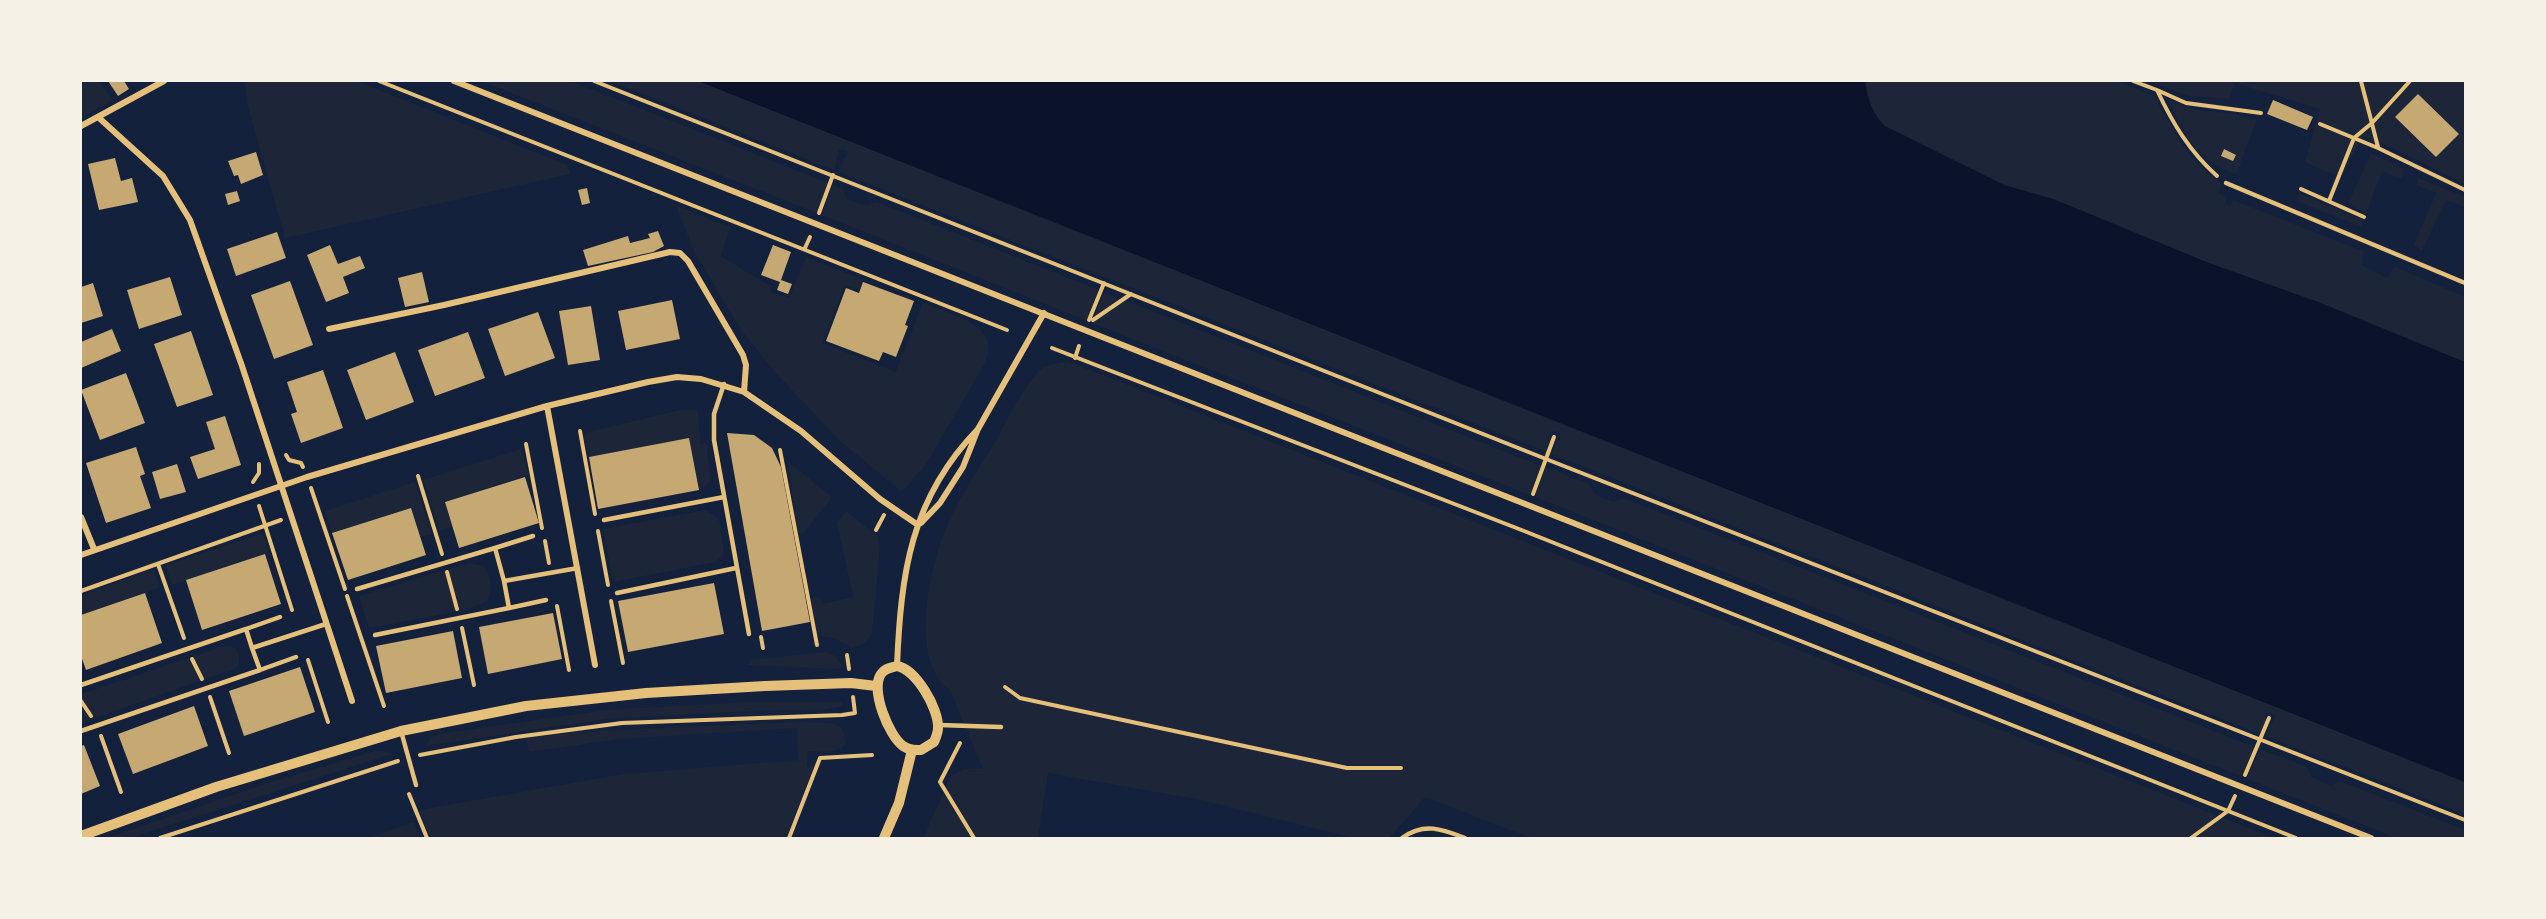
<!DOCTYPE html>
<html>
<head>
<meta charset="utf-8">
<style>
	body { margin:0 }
	#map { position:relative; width:2546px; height:919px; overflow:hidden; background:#14213d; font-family:"Sofia Sans Condensed",sans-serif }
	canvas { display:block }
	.frame { position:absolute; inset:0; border:82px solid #f6f1e7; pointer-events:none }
</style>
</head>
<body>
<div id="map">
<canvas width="2546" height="919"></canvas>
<div class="frame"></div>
</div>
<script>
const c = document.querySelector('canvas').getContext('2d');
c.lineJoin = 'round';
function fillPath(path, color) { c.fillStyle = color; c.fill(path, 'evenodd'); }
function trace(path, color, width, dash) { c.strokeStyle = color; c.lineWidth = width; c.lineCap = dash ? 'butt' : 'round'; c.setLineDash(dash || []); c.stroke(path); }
const green = new Path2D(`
	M81 81H99L113 100 81 118Z
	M245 81H356L567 165 570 174 285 238 248 107Z
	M481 81H571L828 183 817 213Z
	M610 81H698L2465 782V814L2266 736 2275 717 2273 714 2265 713 2266 720 2260 734 1552 454 1557 440 1560 441V432L1555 431 1551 432 1549 436 1552 438 1547 452 839 172 844 158 849 154 846 150H839L834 170Z
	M1865 81H2116L2154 96 2179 140 2195 162 2222 184 2218 193 2226 197 2225 204 2231 206 2233 200 2364 252 2362 265 2387 278 2394 266 2465 297V362L2318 302 2209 263 2053 199 2004 185 1885 126C1871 113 1868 99 1865 81Z
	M2149 81H2465V184L2384 144 2363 138 2339 177 2305 162 2320 109 2235 83 2229 99 2188 96Z
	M2168 100 2195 110 2235 114 2257 120 2236 174C2195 160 2186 136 2168 100Z
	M2371 153 2404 169 2402 179 2382 171 2366 214 2348 204Z
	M2418 178 2465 197V207L2446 200 2422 251 2414 245 2436 193 2417 185Z
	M833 185 843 189 847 199 867 206 877 202 1099 290 1088 321 822 215Z
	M2299 193 2363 220 2361 227 2295 200Z
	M676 206 730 227 721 256 771 287V292L789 298 806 257 862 279 859 289 845 285 822 343 896 372 923 303C952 315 1004 324 984 365L926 464 902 492 838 439 774 371 741 330 695 253Z
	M1104 292 1541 466 1530 495 1092 323Z
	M1067 361 2274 838H1531L1425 797 1389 838H1354L1201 800 1048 773 1038 838H923L951 776 964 769H983L950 690C908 661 930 566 947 526 960 495 982 465 999 435 1008 418 1029 376 1045 367 1051 364 1060 363 1067 361Z
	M684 409 698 411 700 444 706 443 711 480 705 487 699 490 689 438 589 457 584 437 588 432Z
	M521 449 529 475 445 502 452 527 439 531 423 480Z
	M788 462 832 497 802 535 797 531Z
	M1546 467 1589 484 1594 494 1613 502 1624 498 2254 747 2243 777 1535 497Z
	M415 482 432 534 421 537 411 508 332 533 325 511Z
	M705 510 719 518 724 553 716 562 613 582 603 529Z
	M846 511 877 536 880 547 872 634 865 643 852 648 834 638 817 636 811 598 820 597 822 604 853 597 837 523Z
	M263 533 269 553 172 585 166 565Z
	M469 563 483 566C492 579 493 586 487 601L470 609 369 628 359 596Z
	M154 569 160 587 81 615V595Z
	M227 645 235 648 239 655V663L236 668 81 723V694Z
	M827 652 835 656 843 667 838 669 748 665 750 660Z
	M751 702H843L842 706 822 710 751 711 606 719 425 746 432 737 439 734 606 710Z
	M797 722 832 723 842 728 846 743C838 755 821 751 808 751L807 766 814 765 786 838H431L419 810 623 774 798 760 797 728 619 739 529 752 526 738 574 732Z
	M2260 749 2307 767 2311 777 2331 786 2340 781 2465 830V838H2396L2247 779Z
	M374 751H383L392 754 130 838H107L265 784Z
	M414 822 420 838H369Z`);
const water = new Path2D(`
	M698 81H1865C1868 99 1871 113 1885 126L2004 185 2053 199 2209 263 2318 302 2465 362V782Z`);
const building = new Path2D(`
	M108 81H124L129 89 118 96Z
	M2418 94 2459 134 2436 157 2395 117Z
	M2273 100 2313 117 2307 130 2267 114Z
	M2224 149 2236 155 2233 161 2221 156Z
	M256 152 263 175 241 184 238 175 234 176 228 161Z
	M115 158 121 181 132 178 138 202 99 210 88 164Z
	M587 188 590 203 582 205 578 190Z
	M237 191 240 201 228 205 225 194Z
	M658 231 664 246 653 252 588 266 583 250 628 236 630 243 650 238 648 234Z
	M277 232 286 258 236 276 227 249Z
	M330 245 338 264 360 256 365 268 343 277 349 293 326 302 307 255Z
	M773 245 791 252 781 280 792 284 788 294 777 290 780 282 761 275Z
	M422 272 429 302 405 307 398 278Z
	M170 277 182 315 139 329 127 290Z
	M290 281 313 345 274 359 251 295Z
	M863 282 914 301 905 325 908 326 896 357 883 352 879 361 826 341 846 288 859 293Z
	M93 283 103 316 81 323V287Z
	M672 300 680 339 626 350 618 311Z
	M591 306 600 360 568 365 559 311Z
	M538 312 555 358 505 376 488 329Z
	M112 329 121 351 81 368V342Z
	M191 331 213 395 177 407 154 344Z
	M468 332 485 378 435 396 418 350Z
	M395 352 414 402 366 420 347 370Z
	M323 370 343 428 301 443 291 414 297 412 287 382Z
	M126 373 145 423 100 440 81 390Z
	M225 416 241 465 198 479 190 457 215 449 206 422Z
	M727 433 754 435 772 448 781 467 810 622 762 631Z
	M689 438 699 490 598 509 589 457Z
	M136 447 145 474 140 476 151 508 106 523 86 463Z
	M177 464 186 492 160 499 152 472Z
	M525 477 539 523 459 548 445 502Z
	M411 508 426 555 348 580 332 533Z
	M265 554 281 604 202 630 186 580Z
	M714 583 724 634 628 652 618 601Z
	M145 593 162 643 86 670 81 656V615Z
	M553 613 562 659 488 674 479 627Z
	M453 631 462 678 386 693 376 646Z
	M300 667 315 712 244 736 229 691Z
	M194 706 208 746 133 774 118 734Z
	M84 745 100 786 81 794V746Z`);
const path = new Path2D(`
	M379 81 1007 330
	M594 81 1546 459 2465 820
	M2133 81 2157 90C2172 122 2189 151 2217 176
	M2361 81 2378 147
	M2157 90 2186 103 2261 113
	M2320 124 2378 148 2465 190
	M2301 189 2364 217
	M2329 201 2354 138 2372 123 2410 81
	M819 213 833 175
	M805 248 810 237
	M1089 320 1104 283
	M1093 320 1131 294
	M1052 348 1519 529 2296 838
	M1075 358 1079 346
	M580 431 595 514
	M526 444 542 528
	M780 450 817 645
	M286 455 289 460 301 463 303 467
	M418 476 442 554
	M253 482 259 473V464
	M311 488 345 589
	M1533 494 1554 437
	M259 506 292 610
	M876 530 884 515
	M598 531 608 585
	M545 541 549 563
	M158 564 184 638
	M447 572 457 609
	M81 591 281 520
	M347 596 384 706
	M611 601 623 663
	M557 606 569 670
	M462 628 474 685
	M761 637 763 648
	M847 655 849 669
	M192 659 202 679
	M308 660 328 722
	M1005 687 1020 698 1347 768H1401
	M210 697 229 753
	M81 701 91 716
	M101 736 121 792
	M960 743 940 782 974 838
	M420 755 516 737 622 723 842 715 855 713 853 697
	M2245 775 2269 718
	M409 794 427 838
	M160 838 398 761
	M789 838 820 758 872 755
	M2191 838 2228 811 2235 796`);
const service = new Path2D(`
	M2226 183 2465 283
	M724 384 714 414V440L749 634
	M604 520 724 497
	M533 536 495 548 504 581 578 568
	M504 581 509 608 546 600
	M357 589 495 548
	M617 593 736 568
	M280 617 246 629 252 648 326 624
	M375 635 509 608
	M252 648 260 670 296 657
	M81 685 246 629
	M939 725 1001 727
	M81 731 260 670
	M401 731 416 785
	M1402 838C1424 822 1442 829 1465 838`);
const minor = new Path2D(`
	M454 81 2371 838
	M98 117 163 176 190 220 242 366 352 701
	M81 126 164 81
	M329 329 444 305 670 252 680 253 688 261 743 355 746 365 744 392
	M547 406 595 665
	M81 517 94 549
	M921 523 940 503 963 467 978 429 1044 313
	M81 555 307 477 547 406 648 382 677 377 701 379 744 392 801 431 880 499 918 525
	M897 666C901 574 910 499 978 429`);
const tertiary = new Path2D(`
	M897 666C916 669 939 709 938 728 938 733 936 737 934 742L921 750C914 750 909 750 903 746 889 736 870 690 881 674 885 668 891 668 897 666Z
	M81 836 216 787 401 731 526 706 646 693 765 686 851 683 876 686
	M884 838 899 803 912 750`);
fillPath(green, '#1d2539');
fillPath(water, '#0b132b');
fillPath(building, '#c6a872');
trace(path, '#e5c07b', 4);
trace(service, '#e5c07b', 4.5);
trace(minor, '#e5c07b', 6);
trace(tertiary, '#e5c07b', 10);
</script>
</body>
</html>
